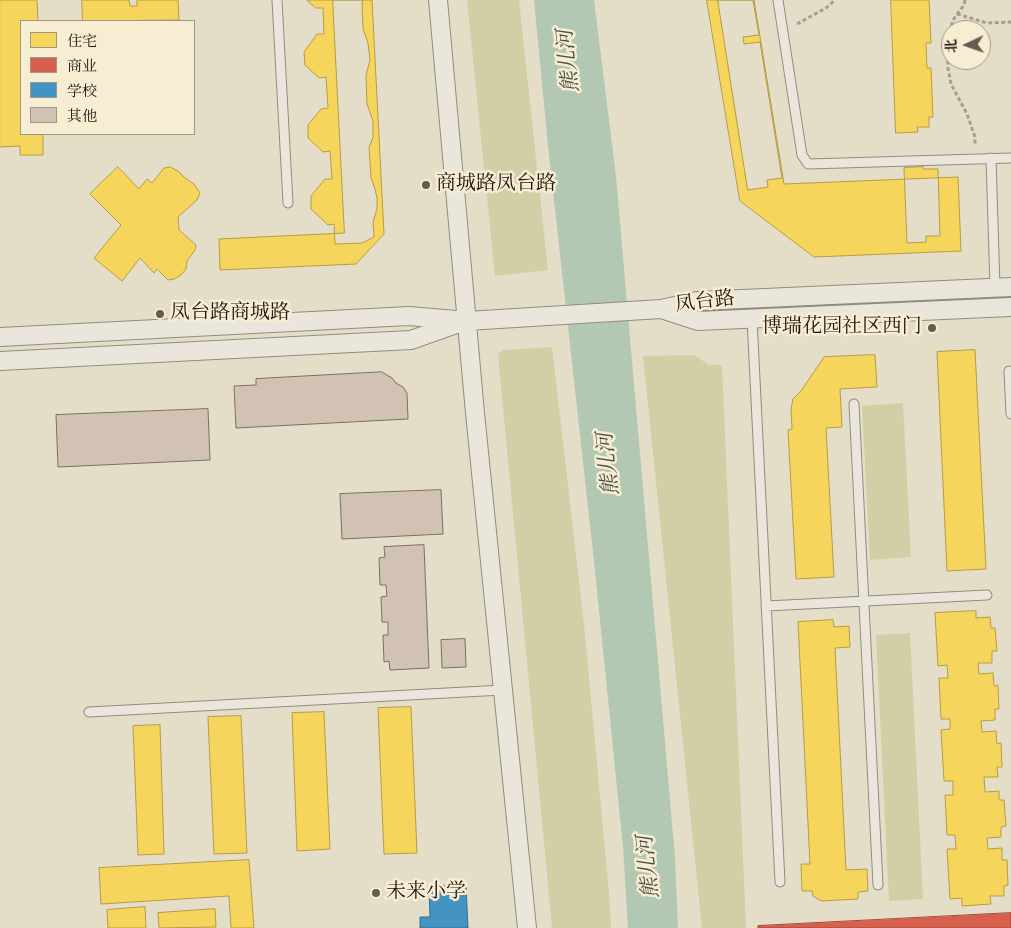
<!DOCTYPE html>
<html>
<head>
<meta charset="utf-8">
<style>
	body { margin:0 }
	#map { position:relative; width:1011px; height:928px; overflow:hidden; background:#e4dec8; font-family:"IM FELL DW Pica","Noto Serif SC",serif }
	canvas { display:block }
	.legend { position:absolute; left:20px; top:20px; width:175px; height:115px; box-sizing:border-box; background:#f6edd3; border:1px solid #a19785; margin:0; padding:6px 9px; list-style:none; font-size:15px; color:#211510 }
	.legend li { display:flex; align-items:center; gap:10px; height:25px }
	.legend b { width:25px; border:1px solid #a19785 }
	.north { position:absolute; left:941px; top:20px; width:50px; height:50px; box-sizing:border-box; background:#f6edd3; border:1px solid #a19785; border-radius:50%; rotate:267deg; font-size:14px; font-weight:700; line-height:20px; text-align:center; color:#211510 }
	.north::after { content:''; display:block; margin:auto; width:18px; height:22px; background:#655b50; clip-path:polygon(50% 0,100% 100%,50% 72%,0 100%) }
</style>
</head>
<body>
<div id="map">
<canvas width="1011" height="928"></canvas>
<ul class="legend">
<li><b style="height:14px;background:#f6d55c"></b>住宅</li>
<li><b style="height:14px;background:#d6604d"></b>商业</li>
<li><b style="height:14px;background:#4393c3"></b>学校</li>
<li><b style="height:14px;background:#d2c2b3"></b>其他</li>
</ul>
<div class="north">北</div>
</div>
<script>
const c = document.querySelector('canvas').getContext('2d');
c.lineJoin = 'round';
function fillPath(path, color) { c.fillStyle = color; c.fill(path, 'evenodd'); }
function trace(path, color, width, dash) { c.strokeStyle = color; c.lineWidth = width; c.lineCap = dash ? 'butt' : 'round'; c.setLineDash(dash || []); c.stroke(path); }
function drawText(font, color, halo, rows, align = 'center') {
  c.font = font + ' "IM FELL DW Pica","Noto Serif SC",serif'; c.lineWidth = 5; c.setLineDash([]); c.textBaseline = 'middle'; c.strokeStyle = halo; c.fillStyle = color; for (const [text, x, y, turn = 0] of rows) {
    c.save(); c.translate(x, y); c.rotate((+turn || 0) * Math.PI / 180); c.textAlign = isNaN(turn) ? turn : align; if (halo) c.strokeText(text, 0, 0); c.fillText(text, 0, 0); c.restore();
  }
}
const green = new Path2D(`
	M467 0H519L548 270 495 276Z
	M552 347 584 624 609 893 611 928H552L498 354 503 350Z
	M694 355 709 365H722L746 928H702L643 356Z
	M903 403 911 557 870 560 862 406Z
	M910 633 923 899 889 901 876 635Z`);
const water = new Path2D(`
	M534 0H594L616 176 675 858 678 928H628L623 847 594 561 548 146Z`);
const homes = new Path2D(`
	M0 0H37L38 21H21V134H43V155H20V146L0 147Z
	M82 0H129L130 6H137V0H178L179 20 83 21Z
	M307 0H363L362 5 363 29 368 43 370 60 366 75 367 104 373 121V138L369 147 371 178 375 189 377 198V209L373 222 374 237 362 243 335 244 334 224 328 225 311 209V196L325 179H332L330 151 323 152 308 138V125L321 109 328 108 326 77 319 78 305 65 304 52 317 34H324L323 8H316Z
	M333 0H372L384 234 356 264 220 270 219 239 344 233Z
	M707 0H754L784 184 958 177 961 251 814 257 740 201Z
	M718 0H753L759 35 743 37 744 44 760 42 782 178 767 180 768 187 748 190Z
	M891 0H929L931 43H926L927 68H931L933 117H929V127H917L918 132 896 133Z
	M118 167 139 189 147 179 152 183 164 168 170 167 178 171 185 178 194 184 200 193 197 200 178 217 179 230 196 245 195 250 187 261 186 269 181 275 174 279 168 280 157 269 154 273 140 258 122 281 94 258 121 225 90 194Z
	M923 167V169H938L940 236H926V242L907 243 904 168Z
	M975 350 986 569 947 571 937 352Z
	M875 355 877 387 840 389 842 427 826 428 834 577 796 579 788 430 792 429 791 409 793 399 801 391 824 357Z
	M976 611V618L990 617 991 628H995L997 651H992V663H978L979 674 993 673 994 686 998 685 999 709H995V720L981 721 982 732 996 731 997 744 1001 743 1002 767H997L998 777H984L985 792 999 791V800H1004L1006 826 1001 827V837L987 838 988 849 1002 848V860H1007L1008 885 1004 886V896H990L991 904 962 906V898L950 899 947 849H956L955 835H947L945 795H953V781H944L941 730 950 729V719H941L939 678H948L947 665 938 666 935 613Z
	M833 620 834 627 849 626 850 647 835 648 846 870 867 869 868 891 858 892V899L821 901 813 896 812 891H802L801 864H810L798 622Z
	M411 707 417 853 384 854 378 708Z
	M324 712 330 849 297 851 292 713Z
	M241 716 247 853 214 854 208 717Z
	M160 725 164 854 138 855 133 726Z
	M249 860 254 928H231L229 896 101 904 99 868Z
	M145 907 146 928H108L107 910Z
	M215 909 216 927 159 928 158 913Z`);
const shops = new Path2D(`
	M1011 913V928H758V926Z`);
const schools = new Path2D(`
	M466 885 468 928H420V917H430L429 887Z`);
const building = new Path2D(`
	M382 372 392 378 396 383 403 387 407 393 408 419 236 428 234 386 256 385V379Z
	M208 409 210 460 58 467 56 415Z
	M441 490 443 534 342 539 340 494Z
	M424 545 429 668 390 670 389 661 384 662 383 635H388V622H382L381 597 387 596 386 585H380L379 558 385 557 384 547Z
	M465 639 466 667 442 668 441 640Z`);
const path = new Path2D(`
	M965 0 964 5 953 20 947 43 948 68 951 84 967 114 975 137V146
	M957 14 987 23 1011 22
	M797 24 826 8 835 0`);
const service = new Path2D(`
	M277 0 288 203
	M778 0 802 155 808 164 1011 158
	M991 158 995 288
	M752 319 780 882
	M1009 371 1011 414
	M854 404 878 885
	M766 606 987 595
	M89 712 503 690`);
const minor = new Path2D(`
	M438 0 475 413 527 928
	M661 309 698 321 1011 307
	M0 337 409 316 467 321 661 309 697 301 1011 287
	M0 361 411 340 459 323`);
const markers = [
	[426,185,5,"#655b50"],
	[160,314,5,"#655b50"],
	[932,328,5,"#655b50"],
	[376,893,5,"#655b50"]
];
const poiNames = [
	["商城路凤台路",436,185],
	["凤台路商城路",170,314],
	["博瑞花园社区西门",922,328,"right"],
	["未来小学",386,893]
];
const streetNames = [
	["凤台路",705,303,-7]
];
const waterNames = [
	["熊儿河",570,61,-96],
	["熊儿河",610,464,-96],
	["熊儿河",650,867,-96]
];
fillPath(green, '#d1cfa6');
fillPath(water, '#b2c8b3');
fillPath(homes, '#f6d55c');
trace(homes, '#b69b45', 1);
fillPath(shops, '#d6604d');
trace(shops, '#a04a3b', 1);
fillPath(schools, '#4393c3');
trace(schools, '#396d8d', 1);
fillPath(building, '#d2c2b3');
trace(building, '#757166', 1);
trace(service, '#918c7f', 11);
trace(minor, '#918c7f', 20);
trace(path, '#a39f97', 3, [4, 2.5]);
trace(service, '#eae6db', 9);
trace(minor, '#eae6db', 18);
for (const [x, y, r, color] of markers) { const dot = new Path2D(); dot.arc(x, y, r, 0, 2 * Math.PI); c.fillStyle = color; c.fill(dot); trace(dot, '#f6edd3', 2); }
drawText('20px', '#211510', '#f6edd3', poiNames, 'left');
drawText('20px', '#211510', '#f6edd3', streetNames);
drawText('italic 21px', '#4c5046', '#f6edd3', waterNames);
</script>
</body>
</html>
